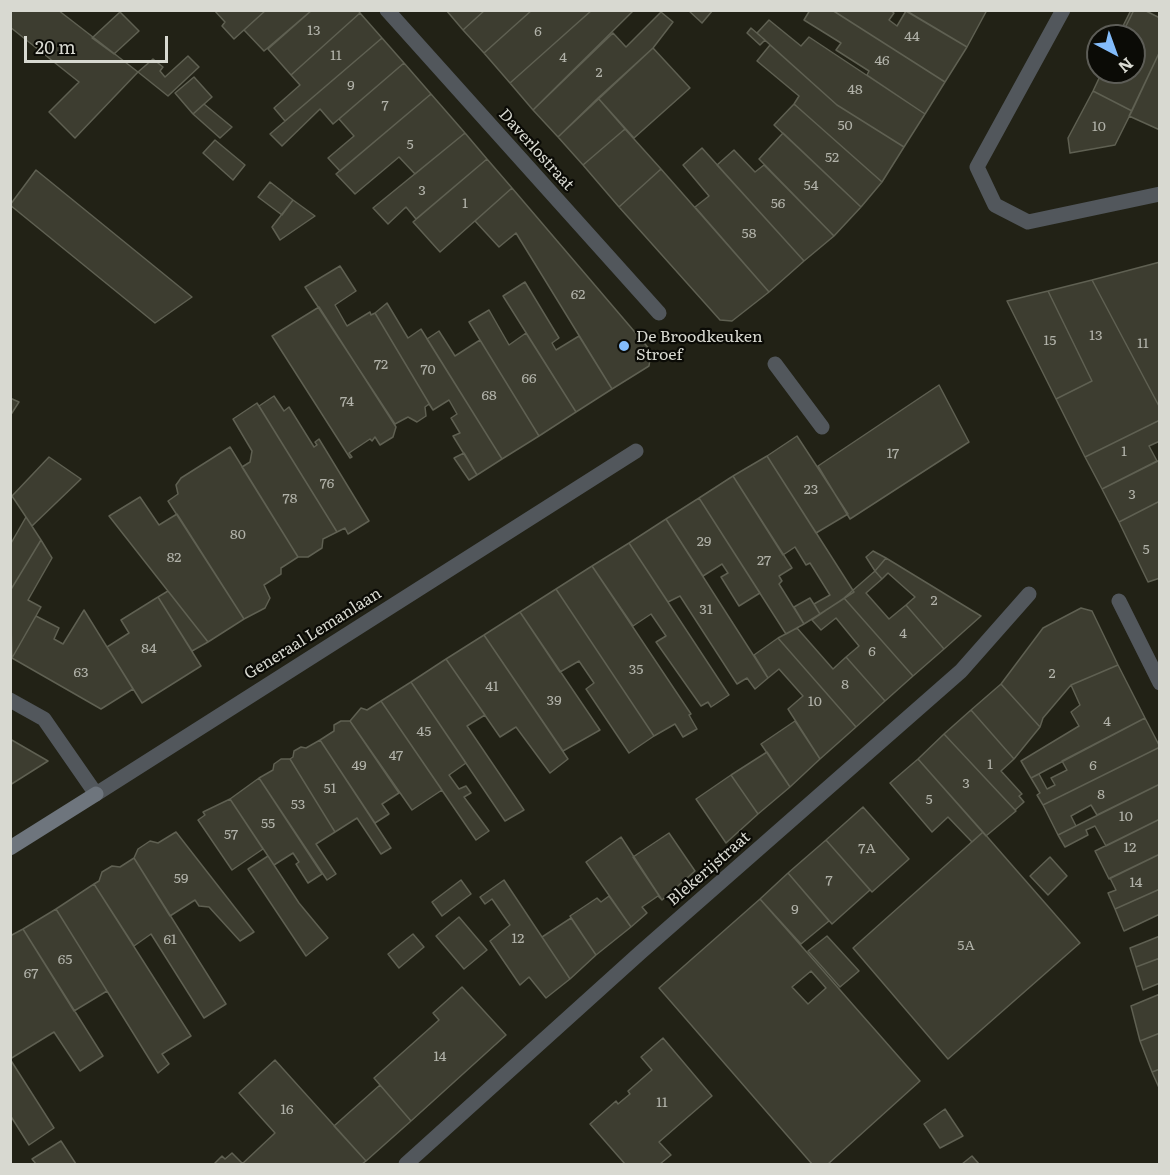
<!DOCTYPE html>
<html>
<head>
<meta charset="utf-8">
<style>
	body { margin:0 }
	#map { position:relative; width:1170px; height:1175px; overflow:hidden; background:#222216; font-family:Literata,serif }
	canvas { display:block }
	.frame { position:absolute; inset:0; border:12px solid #d8d9d1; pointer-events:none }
	.north { position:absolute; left:1086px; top:24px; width:60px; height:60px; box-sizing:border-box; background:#0b0b06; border:2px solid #5d5d57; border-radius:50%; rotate:139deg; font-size:16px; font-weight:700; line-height:24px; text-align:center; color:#d8d9d1 }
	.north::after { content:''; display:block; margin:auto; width:21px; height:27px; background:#83bcfb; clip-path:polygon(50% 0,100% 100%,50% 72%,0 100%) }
	.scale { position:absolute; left:24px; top:36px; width:144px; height:27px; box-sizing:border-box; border:3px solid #d8d9d1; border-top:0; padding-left:8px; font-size:18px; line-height:21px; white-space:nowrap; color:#d8d9d1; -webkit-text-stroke:4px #0b0b06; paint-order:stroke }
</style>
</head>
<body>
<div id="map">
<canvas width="1170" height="1175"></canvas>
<div class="frame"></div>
<div class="north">N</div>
<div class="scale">20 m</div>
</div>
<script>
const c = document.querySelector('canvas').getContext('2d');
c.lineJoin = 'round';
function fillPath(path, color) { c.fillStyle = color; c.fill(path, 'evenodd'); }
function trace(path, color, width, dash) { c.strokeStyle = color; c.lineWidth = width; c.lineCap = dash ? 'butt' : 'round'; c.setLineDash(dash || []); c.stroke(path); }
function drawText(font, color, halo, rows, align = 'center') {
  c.font = font + ' Literata,serif'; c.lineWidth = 4.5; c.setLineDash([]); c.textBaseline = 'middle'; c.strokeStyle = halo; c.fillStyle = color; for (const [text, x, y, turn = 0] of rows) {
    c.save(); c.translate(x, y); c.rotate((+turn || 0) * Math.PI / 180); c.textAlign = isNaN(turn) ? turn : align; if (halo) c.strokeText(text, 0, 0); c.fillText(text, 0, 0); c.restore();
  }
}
const building = new Path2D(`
	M10 10H58L138 72 75 138 49 112 79 82 10 27Z
	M214 10H266L234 39 222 26 225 22Z
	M266 10H312L264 51 244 30Z
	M312 10H358L360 13 291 75 268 49Z
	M446 10H485L463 30Z
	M485 10H532L484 53 463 30Z
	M532 10H592L510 83 484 53Z
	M592 10H634L533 110 510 83Z
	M688 10H713L702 23Z
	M810 10H832L945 82 925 114 867 75 869 71 836 50 841 43 804 20Z
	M832 10H890L894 13 889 20 897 26 906 11 967 47 945 82Z
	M905 10H987L967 47Z
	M1131 10H1134L1121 36H1118Z
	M1134 10H1144L1160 18V51L1132 111 1093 91 1102 72H1134V36H1121Z
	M120 12 139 31 114 54 92 38Z
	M661 12 673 22 653 48 558 137 533 110 613 33 626 47Z
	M360 13 382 38 285 121 274 108 300 85 291 75Z
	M769 20 801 46 809 37 925 114 904 147 837 105 757 33Z
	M751 28 765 40 760 45 747 33Z
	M382 38 404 63 333 124 320 109 282 146 270 134Z
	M770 45 837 105 904 147 882 182 794 104 799 96 757 61Z
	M653 48 690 88 634 138 598 98Z
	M1160 51V130L1129 116Z
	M188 56 199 67 168 96 138 72 153 59 163 67 160 71 165 77Z
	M404 63 431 94 340 171 328 158 354 136 339 119Z
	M194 77 212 97 193 114 175 93Z
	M1093 91 1132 111 1115 145 1070 153 1068 138Z
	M431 94 465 133 415 174 399 157 355 194 336 174Z
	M598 98 625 129 583 165 558 137Z
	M204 104 232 127 220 138 193 114Z
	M794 104 882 182 861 207 774 125Z
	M625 129 661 169 619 207 583 165Z
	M465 133 487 159 416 219 406 207 388 224 373 208Z
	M783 133 861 207 834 236 759 159Z
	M215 140 245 165 233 180 203 153Z
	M702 148 804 261 769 292 695 207 709 196 683 165Z
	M734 150 755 172 764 165 834 236 804 261 717 165Z
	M487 159 512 188 440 252 413 222Z
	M661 169 769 292 732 321 720 320 619 207Z
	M36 170 192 297 155 323 10 205Z
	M270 182 293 200 282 215 258 197Z
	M512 188 651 351 649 366 612 389 516 233 499 247 475 221Z
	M293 200 315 216 280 240 272 227Z
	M1160 262V408L1092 280Z
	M340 266 356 291 335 305 347 326 370 312 371 315 375 313 433 410 429 404 425 407 426 416 417 422 408 417 395 424 305 287Z
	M1092 280 1160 408V420L1085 457 1056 399 1092 381 1048 291Z
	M525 282 559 338 552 343 556 350 579 336 612 389 576 412 503 296Z
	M1048 291 1092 381 1056 399 1007 301Z
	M387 303 408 338 421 329 502 459 477 475 453 436 460 433 451 418 457 414 449 400 433 410 375 313Z
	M319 307 396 427 393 437 380 445 375 437 372 441 370 439 349 453 352 457 350 458 272 336Z
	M489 310 509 345 526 333 576 412 539 436 469 322Z
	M439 331 455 356 480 340 539 436 502 459 427 339Z
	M939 385 969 442 850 519 818 466Z
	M274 396 284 411 289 407 314 447 317 445 315 442 319 439 369 521 348 534 345 528 337 532 259 406Z
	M10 398 19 402 10 416Z
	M257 403 337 532 323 539 322 548 308 557H298L242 467 250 462 252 451 233 419Z
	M1160 420V441L1149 446 1157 461 1102 489 1085 457Z
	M797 436 848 514 816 533 767 456Z
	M230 447 298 557 281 568V574L264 585 270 598 265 608 244 619 168 501 178 494 176 485 181 478Z
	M464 453 477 475 469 480 454 458Z
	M767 456 854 592 820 614 814 604 830 595 810 563 806 565 795 547 783 555 733 476Z
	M49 457 81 479 32 526 12 496Z
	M1160 460V501L1119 522 1102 489Z
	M733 476 792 568 779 576 782 581 779 584 804 624 786 634 699 498Z
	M140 497 159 525 177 514 244 619 208 642 109 516Z
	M699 498 760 593 739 606 721 577 728 573 722 564 703 576 666 519Z
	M1160 501V578L1148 582 1119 522Z
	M26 517 41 540 10 591V545Z
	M666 519 768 678 755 689 747 678 737 684 680 596 668 602 629 543Z
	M41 540 52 558 28 600 41 607 12 658 10 591Z
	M629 543 729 695 711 707 708 702 701 706 656 642 666 636 651 614 633 626 592 566Z
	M873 551 886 558 875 571 866 557Z
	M886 558 981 616 944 649 906 605 915 597 888 573 882 579 875 571Z
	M592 566 691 714 689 715 697 729 683 737 675 724 654 736 556 589Z
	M875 571 882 579 866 593 889 619 906 605 944 649 913 676 844 598Z
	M556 589 654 736 629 753 586 689 594 683 579 661 560 672 520 612Z
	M168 591 208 642 192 651 158 597Z
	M158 597 201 666 142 703 107 647 129 633 121 620Z
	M810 598 820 614 804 624 794 607Z
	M844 598 913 676 885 701 846 657 859 646 836 618 821 630 812 620Z
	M1081 608 1092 611 1118 665 1071 685 1043 718 1040 727 1001 684 1043 628Z
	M84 610 133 689 101 709 12 658 36 616 59 628 54 639 63 644Z
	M520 612 600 730 563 751 484 635Z
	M797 628 833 669 846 657 885 701 856 727 778 638Z
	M484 635 568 759 550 773 516 727 500 737 446 659Z
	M778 638 856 727 820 759 788 709 803 696 779 669 768 678 754 655Z
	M446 659 485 715 467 726 524 810 505 821 411 682Z
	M1118 665 1145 718 1031 778 1021 761 1079 726 1071 712 1080 705 1071 685Z
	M411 682 466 763 449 775 459 789 466 786 471 793 464 797 489 831 476 840 381 701Z
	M1001 684 1040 727 1014 759 971 710Z
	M381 701 442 790 412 810 350 721 361 708 367 710Z
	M971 710 1014 759 1001 771 1022 794 1019 796 1024 802 1015 810 944 734Z
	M1145 718 1160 747 1043 805 1037 795 1040 793 1031 778 1039 774 1047 789 1055 785 1051 778 1067 770 1062 761Z
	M341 721H350L399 793 382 804 389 814 375 823 320 740 334 731V725Z
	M795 721 820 759 790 787 761 744Z
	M944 734 1016 811 986 836 918 759Z
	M10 739 48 761 10 785Z
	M320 740 391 848 381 854 357 818 335 832 290 759 293 757 294 751 301 747 306 748Z
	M1160 747V784L1097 815 1091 805 1071 816 1076 826 1058 835 1043 805Z
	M767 752 790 787 758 814 731 775Z
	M281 759H290L335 832 316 844 336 874 327 880 259 778 273 770 274 764Z
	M918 759 983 832 972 842 948 817 932 832 890 783Z
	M731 775 758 814 726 843 696 799Z
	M259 778 322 874 308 883 296 864 299 862 293 853 274 865 230 799Z
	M1160 784V819L1106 846 1095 826 1086 830 1088 835 1065 847 1058 835Z
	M230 799 263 849 232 870 198 820 205 815 203 812Z
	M863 807 909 859 872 892 826 840Z
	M1160 819V854L1109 879 1095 851Z
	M176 832 254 932 240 941 209 907 199 906 195 900 170 916 134 858 138 849 150 841 158 843Z
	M983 832 1080 943 948 1059 853 948Z
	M669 833 695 871 662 900 633 857Z
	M621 837 662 900 658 896 642 907 647 913 631 927 586 862Z
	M826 840 870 890 832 924 788 873Z
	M1160 854V889L1115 909 1108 893 1116 890 1110 878Z
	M268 856 299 903 328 938 306 956 248 869Z
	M1050 857 1067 876 1048 895 1030 876Z
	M134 858 226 1004 204 1018 151 934 134 946 94 884 99 881 102 872 112 866 120 867Z
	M788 873 829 921 801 944 760 899Z
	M461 880 471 894 442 916 432 902Z
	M504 880 570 979 546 998 529 977 520 985 490 941 510 925 492 899 485 904 480 897Z
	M94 884 191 1036 162 1054 169 1064 158 1073 56 909Z
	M1160 889V914L1124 931 1115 909Z
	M609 896 631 927 596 955 570 916 597 898 601 902Z
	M760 899 920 1081 828 1164H812L659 988ZM811 971 826 988 808 1004 792 987Z
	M56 909 107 991 74 1011 23 929Z
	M459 917 487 950 464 969 436 936Z
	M571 918 596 955 570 979 542 937Z
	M23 929 103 1056 80 1071 54 1032 10 1059V936Z
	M413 934 424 947 399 968 388 954Z
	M827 936 859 971 840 987 808 951Z
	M1160 936V958L1136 967 1130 948Z
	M1160 958V983L1143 990 1136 967Z
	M462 987 506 1035 411 1121 374 1078 439 1020 433 1013Z
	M1160 994V1033L1140 1041 1131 1006Z
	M1160 1033V1069L1152 1072 1140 1041Z
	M663 1038 712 1096 659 1142 671 1155 660 1164H625L590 1124 616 1101 618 1104 630 1094 628 1091 652 1070 641 1057Z
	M10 1059 54 1128 29 1145 10 1115Z
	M275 1060 366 1161 362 1164H242L275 1133 239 1093Z
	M1160 1069V1090L1152 1072Z
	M380 1085 411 1121 366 1161 334 1126Z
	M945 1109 963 1136 940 1148 924 1124Z
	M61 1141 76 1164H36L32 1159Z
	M232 1153 243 1164H214L222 1156 225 1159Z
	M972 1156 979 1164H962Z`);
const lane = new Path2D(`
	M1063 10 977 167 995 205 1028 222 1160 194
	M775 364 822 427`);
const street = new Path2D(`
	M387 10 659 313
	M1119 601 1160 683
	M10 700 44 719 96 794 636 451
	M406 1164 641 952 961 671 1029 594`);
const secondary = new Path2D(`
	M10 848 96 794`);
const markers = [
	[624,346,6,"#83bcfb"]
];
const numberNames = [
	["13",314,31],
	["6",538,32],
	["44",912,37],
	["11",336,56],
	["4",563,58],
	["46",882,61],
	["2",599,73],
	["9",351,86],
	["48",855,90],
	["7",385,106],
	["50",845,126],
	["10",1099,127],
	["5",410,145],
	["52",832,158],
	["54",811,186],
	["3",422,191],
	["1",465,204],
	["56",778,204],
	["58",749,234],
	["62",578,295],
	["13",1096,336],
	["15",1050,341],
	["11",1143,344],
	["72",381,365],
	["70",428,370],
	["66",529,379],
	["68",489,396],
	["74",347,402],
	["1",1124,452],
	["17",893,454],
	["76",327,484],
	["23",811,490],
	["3",1132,495],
	["78",290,499],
	["80",238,535],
	["29",704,542],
	["5",1146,550],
	["82",174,558],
	["27",764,561],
	["2",934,601],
	["31",706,610],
	["4",903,634],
	["84",149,649],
	["6",872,652],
	["35",636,670],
	["63",81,673],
	["2",1052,674],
	["8",845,685],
	["41",492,687],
	["39",554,701],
	["10",815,702],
	["4",1107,722],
	["45",424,732],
	["47",396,756],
	["1",990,765],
	["49",359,766],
	["6",1093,766],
	["3",966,784],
	["51",330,789],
	["8",1101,795],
	["5",929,800],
	["53",298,805],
	["10",1126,817],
	["55",268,824],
	["57",231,835],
	["12",1130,848],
	["7A",867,849],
	["59",181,879],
	["7",829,881],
	["14",1136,883],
	["9",795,910],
	["12",518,939],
	["61",170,940],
	["5A",966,946],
	["65",65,960],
	["67",31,974],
	["14",440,1057],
	["11",662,1103],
	["16",287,1110]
];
const streetNames = [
	["Daverlostraat",536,150,48],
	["Generaal Lemanlaan",313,634,-32],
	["Blekerijstraat",709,869,-41]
];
const poiNames = [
	["De Broodkeuken",636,337],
	["Stroef",636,355]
];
fillPath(building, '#3d3d30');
trace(building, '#5f6052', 1.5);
trace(lane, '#52575c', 15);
trace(street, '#52575c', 15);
trace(secondary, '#6e757d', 15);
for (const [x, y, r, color] of markers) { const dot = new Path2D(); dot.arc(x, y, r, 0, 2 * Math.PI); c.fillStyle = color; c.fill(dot); trace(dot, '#0b0b06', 2); }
drawText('14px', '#b1b2a9', null, numberNames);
drawText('16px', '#d8d9d1', '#0b0b06', streetNames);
drawText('16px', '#d8d9d1', '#0b0b06', poiNames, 'left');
</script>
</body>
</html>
